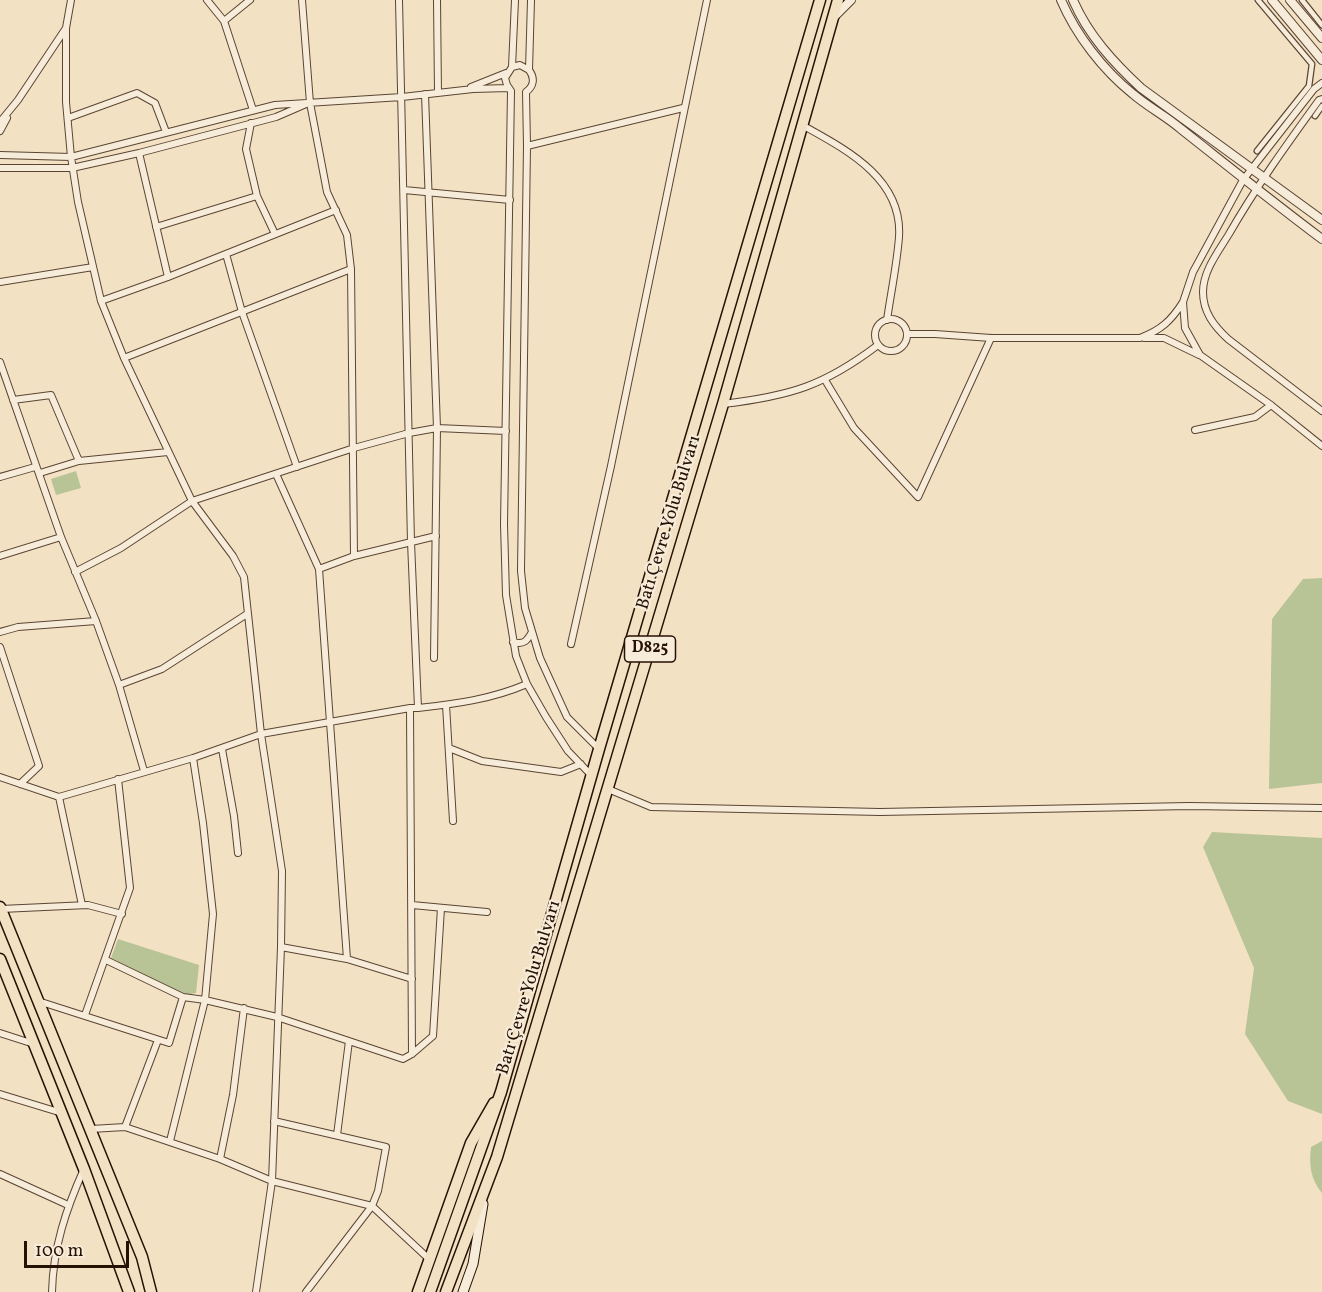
<!DOCTYPE html>
<html>
<head>
<meta charset="utf-8">
<style>
	body { margin:0 }
	#map { position:relative; width:1322px; height:1292px; overflow:hidden; background:#f3e1c4; font-family:Vollkorn,serif }
	canvas { display:block }
	.scale { position:absolute; left:24px; top:1241px; width:105px; height:27px; box-sizing:border-box; border:3px solid #271103; border-top:0; padding-left:8px; font-size:18px; line-height:21px; white-space:nowrap; color:#271103; -webkit-text-stroke:4px #f7ecd9; paint-order:stroke }
</style>
</head>
<body>
<div id="map">
<canvas width="1322" height="1292"></canvas>
<div class="scale">100 m</div>
</div>
<script>
const c = document.querySelector('canvas').getContext('2d');
c.lineJoin = 'round';
function fillPath(path, color) { c.fillStyle = color; c.fill(path, 'evenodd'); }
function trace(path, color, width, dash) { c.strokeStyle = color; c.lineWidth = width; c.lineCap = dash ? 'butt' : 'round'; c.setLineDash(dash || []); c.stroke(path); }
function drawText(font, color, halo, rows, align = 'center') {
  c.font = font + ' Vollkorn,serif'; c.lineWidth = 4.5; c.setLineDash([]); c.textBaseline = 'middle'; c.strokeStyle = halo; c.fillStyle = color; for (const [text, x, y, turn = 0] of rows) {
    c.save(); c.translate(x, y); c.rotate((+turn || 0) * Math.PI / 180); c.textAlign = isNaN(turn) ? turn : align; if (halo) c.strokeText(text, 0, 0); c.fillText(text, 0, 0); c.restore();
  }
}
const green = new Path2D(`
	M76 471 81 488 56 495 51 479Z
	M1322 578V783L1269 789 1272 619 1303 579Z
	M1212 832 1322 838V1114L1288 1101 1245 1034 1254 968 1203 847Z
	M118 939 199 965 196 993 185 995 111 958Z
	M1322 1141V1193C1310 1179 1309 1164 1311 1147Z`);
const pedestrian = new Path2D(`
	M1302 0 1322 25
	M1315 116 1322 106
	M1257 151 1309 86 1312 64 1258 0`);
const minor = new Path2D(`
	M71 0 66 28V102L71 157 78 202 101 301 124 358 192 501 233 556 244 577 261 734 282 871 281 947 272 1181 256 1292
	M207 0 224 21 253 110
	M302 0 310 103 327 192 347 235 351 269 354 556
	M399 0 411 542 418 708H410L412 1054
	M437 0 438 93
	M515 0 512 67 505 78 507 85 511 91 504 524 506 595 516 656 527 684 546 717 568 751 591 775
	M531 0 529 70C535 78 534 86 526 92L527 146 521 571 525 608 540 658 567 717 599 749
	M224 21 250 0
	M512 67 520 65 529 70
	M1322 83 1314 89 1243 180 1193 272 1183 302 1185 328 1200 355 1271 405 1322 446
	M471 87 506 73
	M425 94 437 428 434 658
	M1322 99 1319 100C1287 144 1256 187 1229 234 1218 252 1203 271 1203 292 1203 312 1214 326 1228 339L1322 411
	M68 118 137 93 155 103 166 132
	M0 122 18 100 66 28
	M251 123 246 149 257 196 275 234
	M802 125C845 149 903 178 899 237 897 264 891 292 887 320
	M0 131 7 118
	M527 146 683 108
	M139 153 168 277
	M0 155 71 157 275 105 402 97 473 89 508 88
	M0 168H72L139 153 276 117 306 104
	M404 190 510 200
	M156 227 257 196
	M226 254 242 312 297 467
	M0 282 93 267
	M101 301 168 277 336 210
	M875 335a16 16 0 1 1 32 0a16 16 0 1 1-32 0Z
	M907 334H935L991 338H1140C1161 330 1171 321 1183 302
	M1144 338H1164L1199 355
	M124 358 351 269
	M0 362 61 537 96 621 119 685 144 771
	M825 380 854 428 918 497 991 338
	M13 400 51 395 79 461
	M723 404C790 396 824 386 878 345
	M1195 430 1255 417 1271 405
	M40 473 79 461 168 452
	M276 474 319 569 347 959
	M0 477 35 467
	M0 556 61 537
	M319 569 354 556 436 536
	M75 572 121 548 192 501 354 448 409 433 437 428 506 431
	M0 632 18 627 96 621
	M513 642C524 645 527 641 532 632
	M571 644 611 466 707 0
	M0 647 39 766 20 784
	M119 685 162 669 247 614
	M446 705 453 821
	M418 708C456 704 492 699 527 684
	M449 748 482 761 561 772 581 764
	M222 749 234 816 238 853
	M0 777 59 797 193 758 261 734 410 708
	M608 789 651 807 880 812 1189 806 1322 808
	M59 797 82 905
	M412 905 487 912
	M1 909 88 905 122 914
	M281 947 347 959 412 979
	M106 960 183 997 205 1000 277 1017 403 1059 412 1054 433 1036 441 908
	M38 1001 169 1043 183 997
	M85 1015 130 888 118 779
	M0 1033 34 1044
	M0 1094 62 1113
	M274 1121 386 1147 378 1191 372 1206 306 1292
	M125 1127 158 1040
	M91 1129 125 1127 220 1159 272 1181 372 1206 429 1259
	M337 1135 349 1041
	M170 1141 205 1000 213 914 203 823 193 758
	M220 1159 233 1095 244 1008
	M0 1174 68 1205
	M52 1292C53 1248 66 1209 84 1169`);
const tertiary = new Path2D(`
	M1061 0C1076 35 1103 70 1133 94 1148 107 1166 116 1181 129 1228 166 1274 203 1322 239
	M1073 0C1088 35 1114 63 1141 88L1322 220
	M1272 0 1322 60
	M1290 0 1322 38
	M833 18 851 0`);
const secondary = new Path2D(`
	M463 1292 473 1264 483 1204`);
const primary = new Path2D(`
	M0 907 142 1257 151 1292
	M0 959 84 1169 129 1292
	M418 1292 471 1143 494 1103`);
const trunk = new Path2D(`
	M430 1292 501 1092 599 749 820 0
	M446 1292 497 1157 723 404 838 0`);
const shields = [
	[650,649,51]
];
const shieldNames = [
	["D825",650,649]
];
const streetNames = [
	["Batı Çevre Yolu Bulvarı",670,523,-73],
	["Batı Çevre Yolu Bulvarı",530,988,-73]
];
fillPath(green, '#b8c396');
trace(pedestrian, '#5a4533', 7);
trace(minor, '#5a4533', 8);
trace(tertiary, '#5a4533', 10);
trace(secondary, '#271103', 11);
trace(primary, '#271103', 13);
trace(trunk, '#271103', 13);
trace(pedestrian, '#f7ecd9', 4.5);
trace(minor, '#f7ecd9', 6);
trace(tertiary, '#f7ecd9', 8);
trace(secondary, '#f7ecd9', 9);
trace(primary, '#f3e1c4', 10);
trace(trunk, '#f3e1c4', 10);
for (const [x, y, w] of shields) { const box = new Path2D(); box.roundRect(x - w / 2, y - 13, w, 26, 4.5); c.fillStyle = '#f7ecd9'; c.fill(box); trace(box, '#271103', 1.5); }
drawText('bold 16px', '#271103', null, shieldNames);
drawText('18px', '#271103', '#f7ecd9', streetNames);
</script>
</body>
</html>
